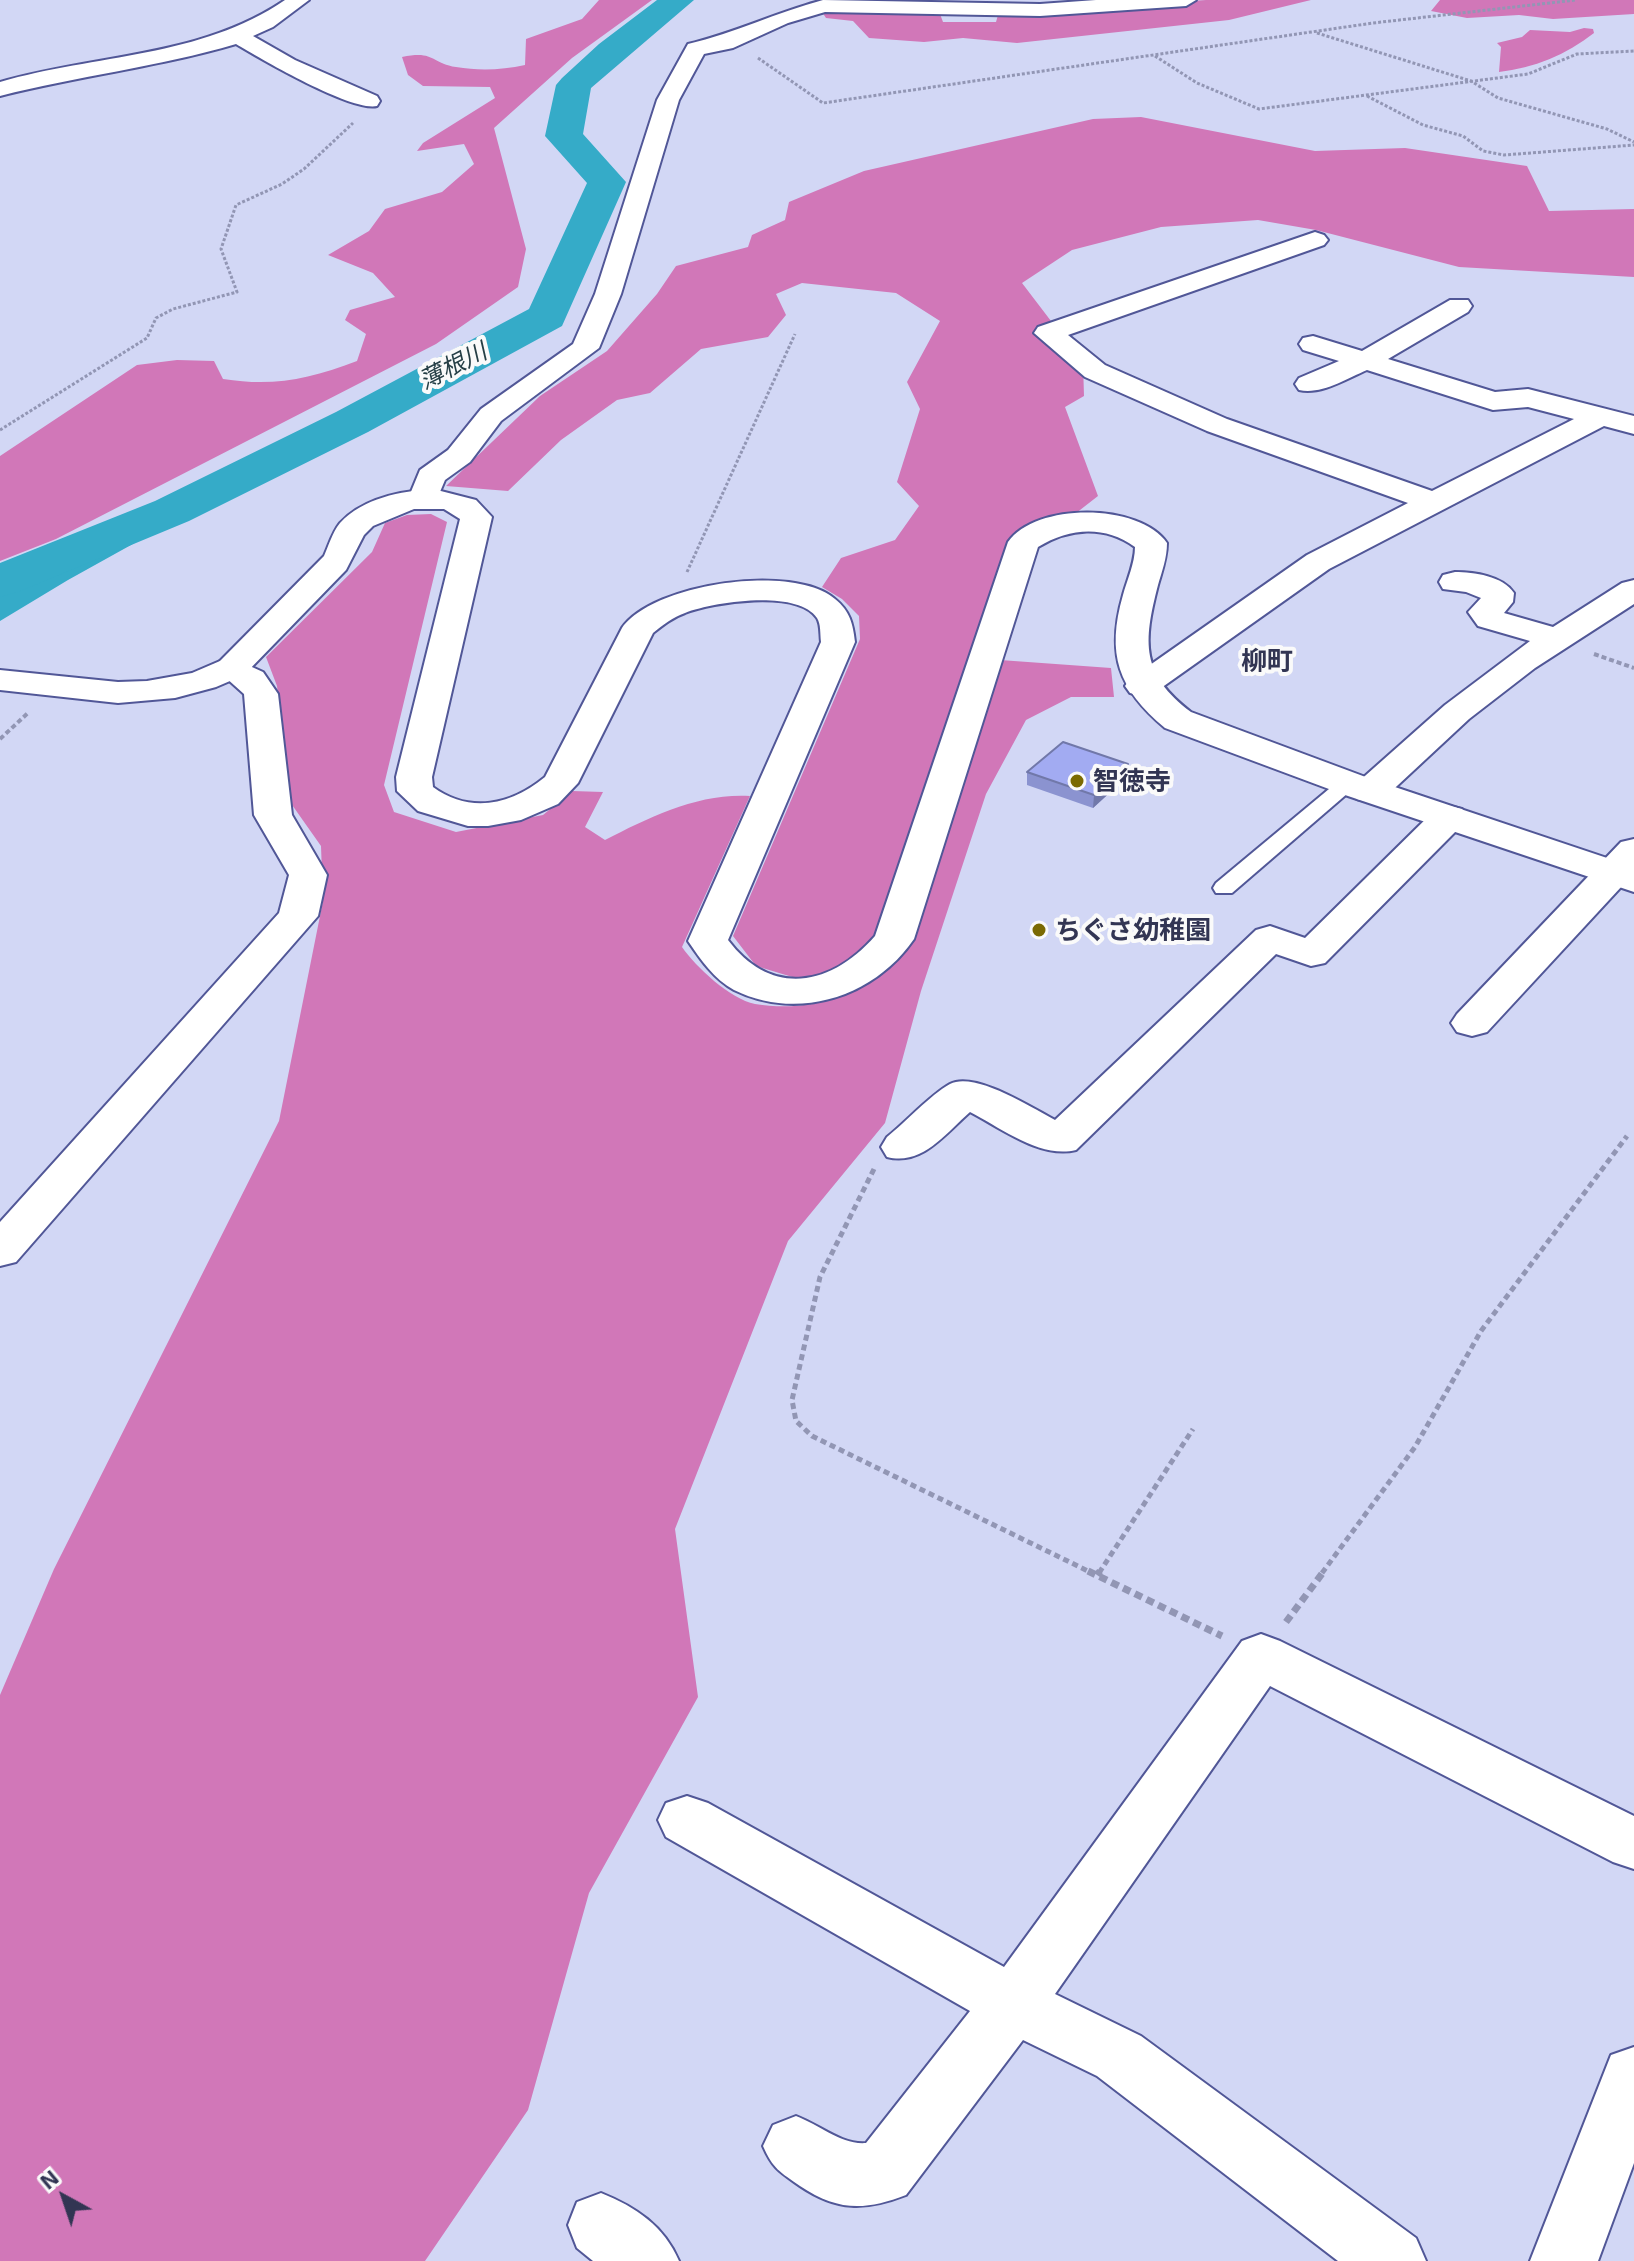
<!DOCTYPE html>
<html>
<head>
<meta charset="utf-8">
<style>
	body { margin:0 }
	#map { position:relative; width:1634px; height:2261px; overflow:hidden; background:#d2d7f5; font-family:"Exo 2",sans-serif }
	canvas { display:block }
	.north { position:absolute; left:24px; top:2157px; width:80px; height:80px; -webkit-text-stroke:6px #fafafa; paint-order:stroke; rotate:320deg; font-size:22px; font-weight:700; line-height:32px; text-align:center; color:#323553 }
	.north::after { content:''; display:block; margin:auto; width:28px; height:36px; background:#323553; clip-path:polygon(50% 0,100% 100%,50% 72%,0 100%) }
</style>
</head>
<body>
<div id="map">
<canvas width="1634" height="2261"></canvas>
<div class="north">N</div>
</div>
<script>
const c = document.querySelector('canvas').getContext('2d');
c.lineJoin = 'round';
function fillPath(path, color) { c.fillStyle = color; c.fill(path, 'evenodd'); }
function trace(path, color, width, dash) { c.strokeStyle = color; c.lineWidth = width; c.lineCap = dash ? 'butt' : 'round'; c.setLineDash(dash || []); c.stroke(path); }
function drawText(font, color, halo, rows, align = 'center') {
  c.font = font + ' "Exo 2","Noto Sans JP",sans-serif'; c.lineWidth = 8; c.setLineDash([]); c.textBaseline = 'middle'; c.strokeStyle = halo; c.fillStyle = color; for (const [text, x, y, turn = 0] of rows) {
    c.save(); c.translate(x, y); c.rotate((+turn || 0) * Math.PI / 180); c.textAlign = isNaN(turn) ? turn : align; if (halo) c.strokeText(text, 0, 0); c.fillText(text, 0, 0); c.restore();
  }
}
const forest = new Path2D(`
	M599 0H652L572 58 494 128 526 249 518 287 436 344 56 539 0 561V456L137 365 177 360 214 361 223 379C274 387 309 379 357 361L366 334 345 320 350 310 395 297 373 273 328 255 369 231 385 209 442 192 474 164 464 144 417 151 423 143 495 98 490 87 423 86 408 75 402 57C435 50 430 63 456 67 479 71 502 70 525 65L526 39 582 19Z
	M1206 0H1311L1229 20 1017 43 963 38 924 42 869 38 853 21 826 18 822 12 829 7 931 12 940 14 943 22H996L998 15 1050 16 1121 11V6Z
	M1440 0H1634V14L1553 19 1519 15 1467 18 1431 11Z
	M1584 28 1593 29 1594 33C1566 55 1534 68 1499 72L1501 47 1497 43 1522 37 1530 30 1570 32Z
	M1141 117 1315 151 1405 148 1527 166 1549 211 1634 209V277L1459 267 1316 230 1258 220 1161 227 1072 250 1022 283 1083 363 1084 396 1065 407 1098 496 1071 517 1030 528 879 936 843 968 799 979 756 966 733 936 860 639 859 616 842 599 822 587 841 558 895 540 919 506 897 482 920 409 907 382 940 321 896 293 802 283 776 294 786 315 768 337 701 349 650 393 617 400 561 440 508 491 446 486 540 396 607 351 657 294 676 266 748 247 752 235 785 220 789 202 864 171 1093 119Z
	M431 514 447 522 384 785 394 812 456 832 543 815 572 791 603 792 585 827 605 840C650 817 698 793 750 796L682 947C696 967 730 999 755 1004 810 1013 859 996 899 959L1000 660 1111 668 1114 697H1071L1026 720 986 794 921 991 885 1123 788 1241 675 1529 698 1697 589 1893 528 2110 425 2261H0V1695L54 1569 279 1121 323 901 321 846 290 802 277 686 266 657 372 552 385 523 407 515Z`);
const water = new Path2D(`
	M224 473 230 490 68 580 0 621V572L127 521Z`);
const river = new Path2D(`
	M657 0H694L591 88 583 134 626 182 562 326 368 432 189 521 18 592 0 597V563L155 501 336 412 529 309 587 183 545 136 556 85 562 78 599 44Z`);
const pathFar3 = new Path2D(`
	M1317 33 1471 81 1498 98 1607 129 1634 142
	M1155 56 1197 83 1259 109 1528 74 1577 54 1634 51
	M758 58 823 103 1373 23 1576 0
	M1367 96 1423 125 1463 136 1483 151 1504 155 1634 145
	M0 430 147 338 156 318 173 309 237 292 221 249 236 205 282 184 304 169 353 123
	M687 572 795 334`);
const pathFar2 = new Path2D(`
	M1594 654 1634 668
	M0 739 29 712`);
const pathFar1 = new Path2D(`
	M874 1169 820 1277 792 1400 796 1421 812 1436 1092 1573
	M1099 1573 1193 1429
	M1322 1573 1415 1447 1481 1331 1627 1136`);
const path = new Path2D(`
	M1088 1571 1222 1636
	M1097 1575 1100 1571
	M1286 1622 1324 1571`);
const service = new Path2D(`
	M1348 777 1355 779 1358 783 1355 787 1232 893H1216L1213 888 1216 883 1341 779Z`);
const minor = new Path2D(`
	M285 0H309L273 27 253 36 295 60 377 96 380 101 377 106C352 112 261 59 236 44 158 67 78 76 0 96V82C96 54 200 58 285 0Z
	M823 0 1040 4 1096 0H1196L1186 6 1040 16 825 12 788 23 733 48 704 54 679 100 621 294 599 348 501 421 470 462 445 480 434 506 423 508 412 506 408 499 420 470 448 450 481 409 573 344 595 294 657 100 688 44C735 33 777 12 823 0Z
	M1315 232 1324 235 1328 240 1324 245 1068 335 1105 365 1227 419 1432 491 1574 419 1528 407 1493 410 1367 370C1346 379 1321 395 1299 390L1295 384 1299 378 1339 361 1303 350 1299 344 1303 338 1313 336 1362 351 1450 300H1468L1472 306 1468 312 1388 359 1495 392 1528 389 1634 416V434L1604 426 1329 569 1154 693 1142 696 1130 693 1125 686 1130 679 1307 555 1408 503 1207 431 1085 377 1034 333 1038 327Z
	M1455 572C1474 572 1503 576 1514 593L1513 602 1504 613 1553 627 1622 583 1634 580V604L1535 668 1469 719 1383 799 1370 802 1357 799 1352 791 1357 783 1445 705 1530 641 1478 626 1468 612 1481 598 1466 592 1443 589 1439 582 1443 575Z
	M232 658 263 672 278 694 292 815 327 875 318 916 16 1262 0 1266V1222L279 913 289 875 254 815 244 694 215 668 220 661Z
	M1449 806 1462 809 1468 817 1462 825 1325 963 1311 966 1276 954 1076 1150C1041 1159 1001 1128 970 1112 945 1134 922 1166 887 1157L881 1147 887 1137C906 1122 930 1095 950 1084 975 1071 1032 1108 1055 1120L1256 930 1270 926 1305 938 1436 809Z
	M1634 839V873L1487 1032 1472 1036 1457 1032 1451 1023 1457 1014 1621 842Z
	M1261 1634 1280 1641 1634 1816V1869L1613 1862 1270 1686 1055 1994 1141 2036 1416 2238 1426 2261H1338L1097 2076 1023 2040 906 2195C865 2211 837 2211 800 2186 780 2172 773 2169 763 2146L773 2125 796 2116C820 2125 841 2145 866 2143L970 2011 666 1837 658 1820 666 1803 687 1796 708 1803 1004 1967 1242 1641Z
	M601 2193C636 2207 664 2226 679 2261H593L577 2248 568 2225 577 2202Z`);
const tertiary = new Path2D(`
	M433 489 476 500 492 517 432 777 433 787C470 814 511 805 545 777L622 628C653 583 794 563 835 599 850 611 853 624 855 642L728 940C772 998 831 986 875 936L1008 542C1036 502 1140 503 1167 543 1167 558 1162 571 1158 585 1143 643 1141 674 1191 712L1371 779 1634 867V892L1345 795 1165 728C1118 689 1106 654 1123 595 1127 580 1135 563 1135 547 1104 525 1070 528 1038 547L914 939C875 996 799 1022 734 990 714 979 701 960 688 941L821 642C820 634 821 624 817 618 797 589 713 602 685 613 673 617 663 625 653 633L578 783 558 804 521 820 488 826H468L418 811 397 791 396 777 460 519 444 509H414L373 526 364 535 346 570 244 675 216 687 175 698 118 703 0 690V670L118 682 147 681 192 673 220 661 324 556C329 545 332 533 340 523 363 498 401 491 433 489Z
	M1634 2047V2163L1598 2261H1530L1611 2055Z`);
const wall = new Path2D(`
	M1027 772 1127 777 1093 808 1027 785Z`);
const shadedWall = new Path2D(`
	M1128 764 1127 777 1093 808 1094 795Z`);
const building = new Path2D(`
	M1063 742 1128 764 1094 795 1027 772Z`);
const markers = [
	[1077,781,8,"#7b6a02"],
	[1039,930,8,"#7b6a02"]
];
const farWaternames = [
	["薄根川",453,366,-27]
];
const farQuarternames = [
	["柳町",1267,661]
];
const poiNames = [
	["智徳寺",1093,781],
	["ちぐさ幼稚園",1055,930]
];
fillPath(forest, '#d177b8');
fillPath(water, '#35abc8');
fillPath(river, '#35abc8');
trace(service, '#515797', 4);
trace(minor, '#515797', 4);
trace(tertiary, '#515797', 4);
trace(pathFar3, '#9296b4', 3, [3, 2]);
trace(pathFar2, '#9296b4', 4, [5, 3]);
trace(pathFar1, '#9296b4', 5, [6, 4]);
trace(path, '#9296b4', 7, [8, 5]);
fillPath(service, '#fff');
fillPath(minor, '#fff');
fillPath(tertiary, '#fff');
fillPath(wall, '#8b93d0');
fillPath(shadedWall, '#7178a9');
fillPath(building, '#a2abf2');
trace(building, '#7178a9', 2);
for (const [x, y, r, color] of markers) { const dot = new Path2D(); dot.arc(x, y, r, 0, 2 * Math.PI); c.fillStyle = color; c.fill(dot); trace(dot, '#fafafa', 3); }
drawText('italic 24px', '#263f46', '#fafafa', farWaternames);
drawText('bold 26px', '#323553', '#fafafa', farQuarternames);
drawText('bold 26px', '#323553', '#fafafa', poiNames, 'left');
</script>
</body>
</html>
